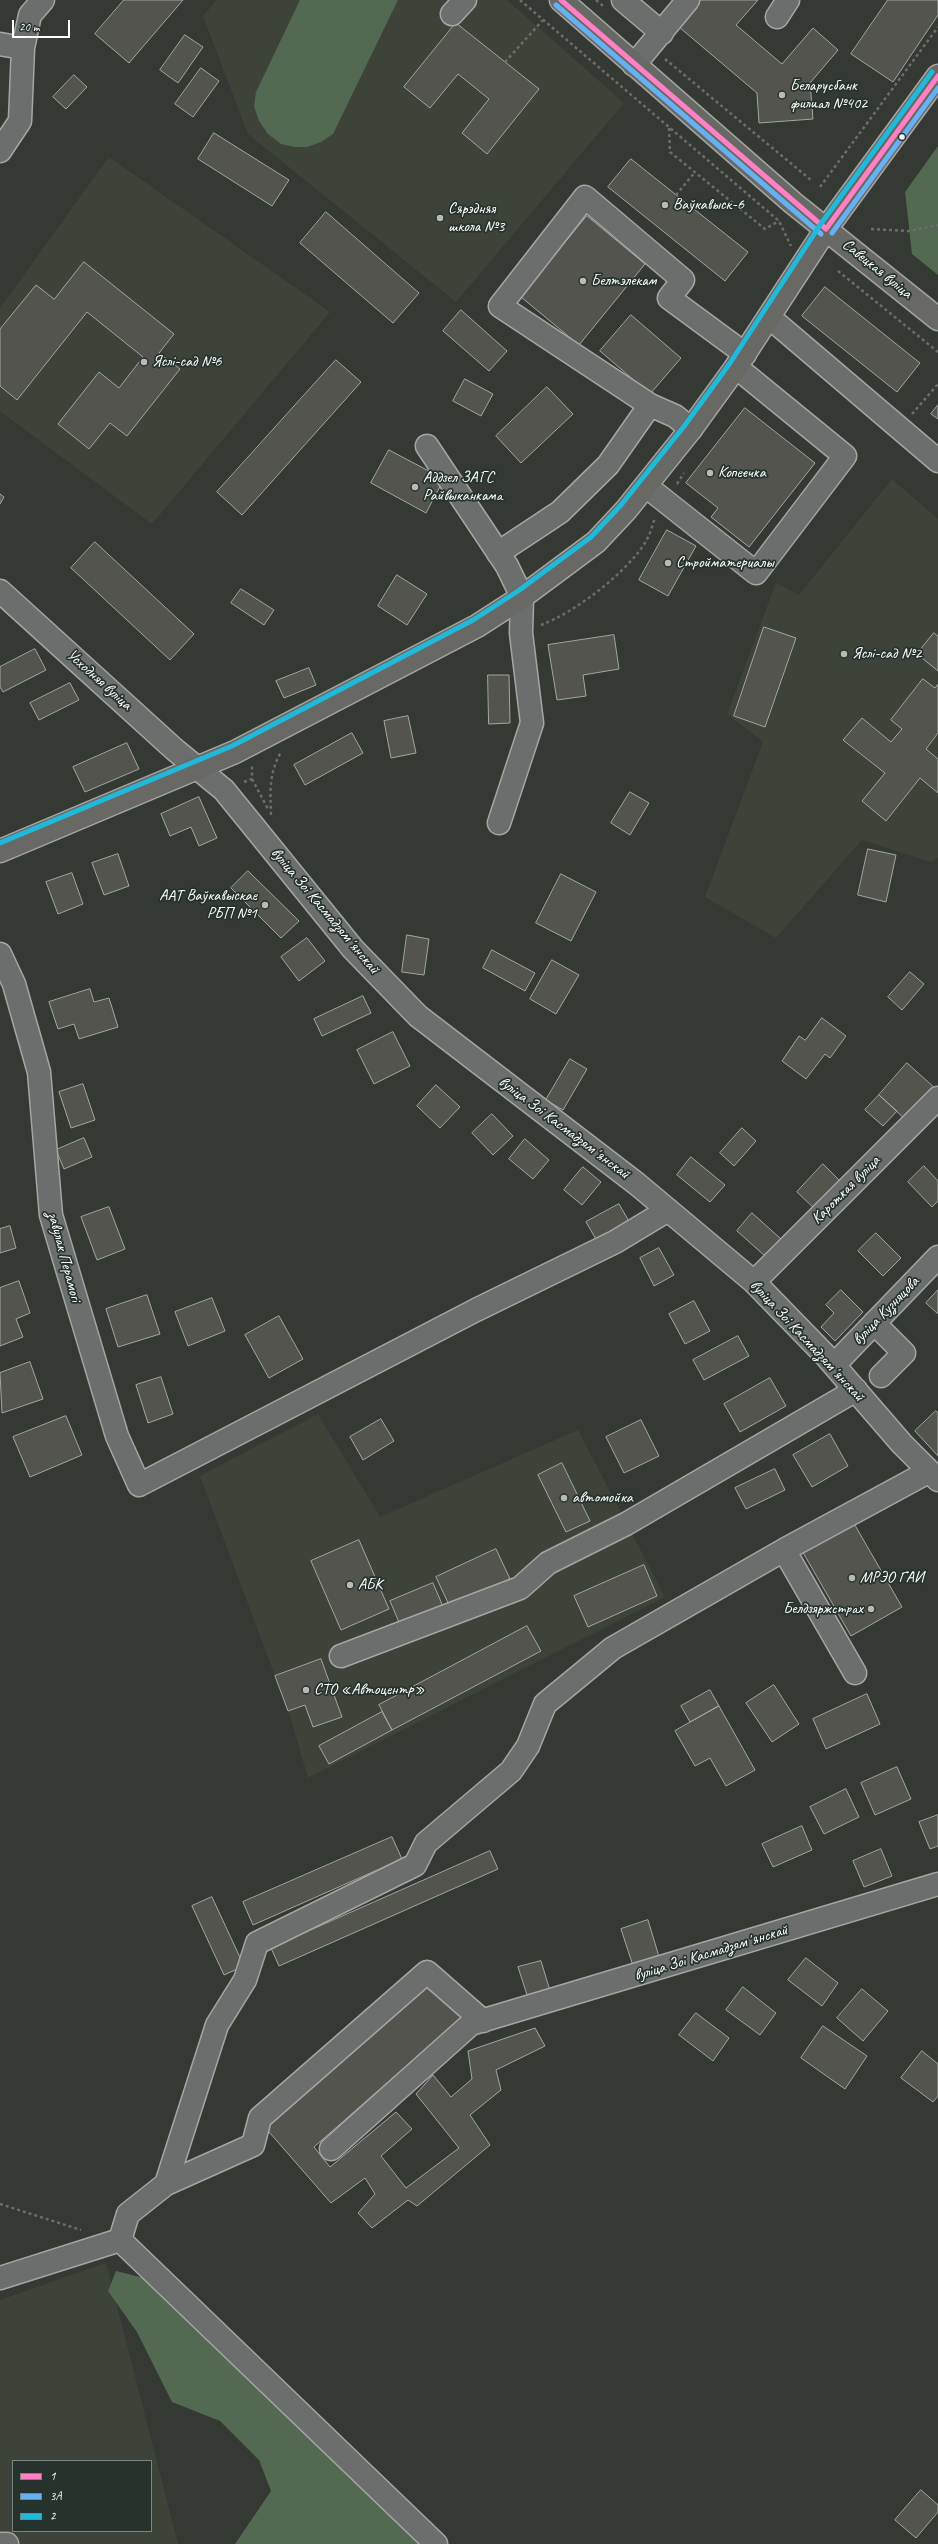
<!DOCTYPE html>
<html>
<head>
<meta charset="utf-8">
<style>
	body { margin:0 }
	#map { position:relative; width:938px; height:2544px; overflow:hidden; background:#343934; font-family:Caveat,sans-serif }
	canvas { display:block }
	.legend { position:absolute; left:12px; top:2460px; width:140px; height:72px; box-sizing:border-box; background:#26332d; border:1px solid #7d8581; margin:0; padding:5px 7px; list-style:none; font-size:12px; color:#fff }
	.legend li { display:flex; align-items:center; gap:8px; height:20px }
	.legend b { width:20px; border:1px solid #7d8581 }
	.scale { position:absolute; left:12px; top:20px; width:58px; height:18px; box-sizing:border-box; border:2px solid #fff; border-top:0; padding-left:5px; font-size:12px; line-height:14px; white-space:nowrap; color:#fff; -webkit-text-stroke:3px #26332d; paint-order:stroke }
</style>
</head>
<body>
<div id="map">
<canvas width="938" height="2544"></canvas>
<ul class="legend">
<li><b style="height:5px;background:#ff80c5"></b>1</li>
<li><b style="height:5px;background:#66b1f2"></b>3А</li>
<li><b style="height:5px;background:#20b9da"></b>2</li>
</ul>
<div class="scale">20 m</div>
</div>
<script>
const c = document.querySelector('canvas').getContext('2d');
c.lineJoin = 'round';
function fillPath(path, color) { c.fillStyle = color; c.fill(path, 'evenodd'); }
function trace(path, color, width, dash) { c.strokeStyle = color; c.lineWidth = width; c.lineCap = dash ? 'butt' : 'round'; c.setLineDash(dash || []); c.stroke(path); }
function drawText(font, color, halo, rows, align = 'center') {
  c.font = font + ' Caveat,sans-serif'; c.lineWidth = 3.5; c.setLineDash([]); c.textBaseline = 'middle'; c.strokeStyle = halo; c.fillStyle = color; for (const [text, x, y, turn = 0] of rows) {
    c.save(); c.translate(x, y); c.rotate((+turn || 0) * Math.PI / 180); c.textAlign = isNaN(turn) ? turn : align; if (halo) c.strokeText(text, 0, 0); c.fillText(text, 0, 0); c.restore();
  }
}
const built = new Path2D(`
	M217 0H507L624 103 456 302 248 134 203 16Z
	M109 157 330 312 152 524 0 411V308Z
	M892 479 938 519V858L931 862 862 840 776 938 705 897 763 742 727 714 776 583 799 595Z
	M318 1414 380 1517 578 1430 665 1597 308 1778 290 1716 200 1476Z
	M106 2263 178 2544H0V2300ZM13 2461H151V2531H13Z`);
const green = new Path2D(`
	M300 0H398L333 134 321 142 307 147H295L281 144 268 134 259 121 254 106 256 92Z
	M938 146V275L912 254 905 192Z
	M116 2271 156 2281 421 2544H235L271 2491 259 2460 220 2421 172 2402 137 2332 108 2291Z`);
const building = new Path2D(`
	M124 0H183L129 63 95 34Z
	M701 0H758L736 25 782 64 813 28 838 50 810 83 813 119 759 123 757 93 679 27Z
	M888 0H938V15L893 82 851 54Z
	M456 23 539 89 487 154 462 133 489 99 458 74 430 108 404 87Z
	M185 35 203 47 178 83 160 70Z
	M201 68 219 81 193 117 175 104Z
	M74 75 87 87 66 109 53 97Z
	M214 133 289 180 272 206 198 159Z
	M631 159 748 252 725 281 608 187Z
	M326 212 419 293 393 323 300 243Z
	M587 216 645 264 579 345 521 297Z
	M84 262 174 334 159 353 180 369 127 436 110 423 89 449 58 424 99 372 119 388 143 357 87 312 17 400 0 386V329L36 285 54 299Z
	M825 287 920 363 897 392 802 316Z
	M461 310 507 351 489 371 443 331Z
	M631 315 681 358 650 394 600 351Z
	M336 360 361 382 242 515 217 492Z
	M465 379 493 394 481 416 453 401Z
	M547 387 573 414 521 463 496 436Z
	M938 405V419L931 414Z
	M745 408 815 463 749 547 711 517 718 508 686 483Z
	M389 450 444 479 426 513 371 483Z
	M0 494 4 497 0 504Z
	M667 530 696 546 668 596 639 580Z
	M95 542 194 634 170 660 71 568Z
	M397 575 427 594 407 625 378 606Z
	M241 589 274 610 264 625 231 603Z
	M764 627 796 638 765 727 734 716Z
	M934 633 938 636V671L917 654Z
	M614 635 619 669 583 675 586 696 557 700 548 645Z
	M35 649 46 670 3 692 0 687V667Z
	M309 668 316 685 284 698 276 681Z
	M488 675H509L510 723 489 724Z
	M923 679 935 688 938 684V733L926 749 938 759V793L920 778 886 821 862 801 885 773 843 740 862 718 891 742 902 729 891 720Z
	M70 683 79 700 39 720 30 703Z
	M408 716 416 753 391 758 384 721Z
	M352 733 363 753 305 785 294 765Z
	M127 743 139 769 85 792 73 767Z
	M630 792 649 803 630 835 611 823Z
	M199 797 217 838 199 846 191 827 170 836 161 814Z
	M868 849 896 855 886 902 858 895Z
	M118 854 129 886 104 895 92 863Z
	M248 871 299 921 281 938 231 888Z
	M72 873 83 904 58 914 46 882Z
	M561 874 596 892 571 941 536 923Z
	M407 935 429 939 424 975 402 972Z
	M307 938 325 961 299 981 281 957Z
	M492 950 535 973 525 991 483 968Z
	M552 960 579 975 556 1014 530 999Z
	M910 972 924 984 902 1010 888 997Z
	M90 989 94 1002 109 998 118 1027 79 1039 74 1024 58 1029 49 1002Z
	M363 996 371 1013 322 1036 314 1019Z
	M822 1018 846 1036 830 1058 825 1054 806 1079 782 1061 799 1036 805 1040Z
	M393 1032 410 1066 374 1084 357 1050Z
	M570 1059 587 1069 563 1110 546 1100Z
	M907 1063 936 1089 907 1121 879 1095Z
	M83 1084 95 1120 71 1128 59 1092Z
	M436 1085 460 1107 440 1128 417 1106Z
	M879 1095 897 1111 883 1126 865 1110Z
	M492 1114 513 1136 493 1155 472 1133Z
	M742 1128 756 1141 734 1166 720 1153Z
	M84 1138 92 1157 64 1169 56 1150Z
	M525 1139 549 1160 533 1179 509 1159Z
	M691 1157 725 1185 710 1202 677 1175Z
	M823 1164 843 1184 817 1211 797 1192Z
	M924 1166 938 1181V1201L932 1207 908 1182Z
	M583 1167 601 1182 582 1205 564 1190Z
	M619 1204 630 1223 597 1241 586 1222Z
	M109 1207 125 1249 97 1260 81 1217Z
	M752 1213 781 1239 765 1256 737 1231Z
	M10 1226 16 1248 0 1253V1229Z
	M876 1233 901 1258 883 1276 858 1251Z
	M659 1248 674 1275 654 1286 640 1258Z
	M19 1281 30 1313 16 1319 23 1337 0 1346V1288Z
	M841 1290 863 1312 835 1341 821 1327 834 1313 826 1305Z
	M938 1290V1314L926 1303Z
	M147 1295 160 1334 118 1347 106 1309Z
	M212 1298 225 1331 188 1346 175 1312Z
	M694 1301 710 1331 685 1344 669 1314Z
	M279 1316 303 1359 269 1378 245 1335Z
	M738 1336 749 1356 704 1380 693 1360Z
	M30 1362 43 1399 2 1413 0 1373Z
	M161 1377 173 1414 148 1423 136 1385Z
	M770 1378 786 1406 740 1432 724 1404Z
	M936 1411 938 1413V1456L915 1431Z
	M66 1416 82 1455 30 1477 13 1437Z
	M381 1419 394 1441 363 1460 350 1437Z
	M641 1420 659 1456 624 1473 606 1437Z
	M830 1434 848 1466 812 1487 793 1455Z
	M562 1463 590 1521 566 1532 538 1475Z
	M775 1469 785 1490 746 1509 735 1488Z
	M852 1520 902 1607 851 1636 801 1549Z
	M359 1540 389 1609 341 1630 311 1561Z
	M496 1549 510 1579 450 1607 436 1577Z
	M644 1565 657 1596 588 1627 574 1596Z
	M433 1583 444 1609 401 1627 390 1601Z
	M527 1626 541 1651 392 1730 379 1705Z
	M321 1659 342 1717 313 1727 305 1705 288 1711 275 1676Z
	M774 1685 799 1724 772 1742 746 1703Z
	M710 1690 719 1706 690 1722 681 1706Z
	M867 1694 880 1724 826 1749 813 1719Z
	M719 1706 755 1770 726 1786 710 1758 695 1766 675 1731Z
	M382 1712 392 1730 329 1764 319 1746Z
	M897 1767 911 1799 875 1815 861 1783Z
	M846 1789 859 1817 824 1834 810 1807Z
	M938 1815V1846L930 1849 919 1822Z
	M802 1826 812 1850 773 1867 762 1844Z
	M392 1837 402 1859 253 1925 243 1902Z
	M881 1849 892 1876 864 1887 853 1861Z
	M490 1851 498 1869 279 1966 271 1948Z
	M212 1897 244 1966 224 1975 192 1906Z
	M648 1920 660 1960 634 1969 621 1929Z
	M806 1958 838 1983 822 2006 788 1980Z
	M541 1961 551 1994 529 2001 518 1967Z
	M431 1984 462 2017 314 2147 330 2167 396 2112 412 2129 381 2156 406 2188 459 2148 416 2094 433 2075 451 2097 472 2079 468 2051 535 2028 545 2046 496 2070 501 2090 470 2115 490 2145 417 2206 408 2200 372 2228 358 2213 375 2194 365 2178 331 2203 263 2125Z
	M743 1987 776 2013 760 2035 726 2010Z
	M862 1989 888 2011 863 2041 837 2018Z
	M696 2013 729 2038 713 2061 679 2035Z
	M823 2026 867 2056 845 2089 801 2058Z
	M922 2051 938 2064V2096L933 2102 901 2078Z
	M921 2490 938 2505V2512L916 2538 895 2520Z`);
const path = new Path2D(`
	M520 0 779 221 791 246
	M596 0 603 6
	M665 59 811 180
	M505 62 543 20
	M669 128 670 152 765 229 779 221
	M820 187 938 27
	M676 195 695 172
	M871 229 909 231 938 225
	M838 271 938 352
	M912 414 938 384
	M677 484 684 473
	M541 625C574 613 628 572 646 541 650 535 652 526 655 518
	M252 779 268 809
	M244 782 252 779V765
	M271 815C270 791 269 773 281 752
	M0 2204 81 2230`);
const minor = new Path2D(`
	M623 0 662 33
	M452 14 465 0
	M777 17 788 0
	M0 44 23 48
	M634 65 688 0
	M0 151 20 121 23 48 30 15 43 0
	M769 317 938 461
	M691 429 675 416 650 405 500 306 585 197 683 280 669 298 745 354
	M427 446 507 566 522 597 521 633 532 723 499 823
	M646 486 756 573 845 456 736 367
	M498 553 560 512 608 465 650 405
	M0 591 174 749 224 790 353 949 418 1016 637 1184 754 1282 826 1356 902 1444 938 1480
	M0 954 14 984 39 1072 51 1215 117 1436 139 1485 476 1310 615 1242 668 1210
	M754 1282 938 1098
	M874 1323 904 1353 881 1376
	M834 1365 938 1257
	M341 1656 520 1588 548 1563 626 1524 856 1390
	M855 1673 784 1550 928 1472
	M331 2149 471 2024 938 1884
	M166 2184 253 2145 260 2118 427 1972 483 2021
	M120 2240 128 2214 166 2184 217 2025 245 1980 257 1943 415 1865 426 1843 511 1771 528 1746 545 1704 613 1648 784 1550
	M120 2240 436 2544
	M0 2278 120 2240
	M2 2544H7`);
const major = new Path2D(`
	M561 0 793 203 938 319
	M0 851 235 752 477 626 522 597 596 542 626 510 691 429 736 367 826 229 938 76`);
const bus1 = new Path2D(`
	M561 0 826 229
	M826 229 938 76`);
const bus2 = new Path2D(`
	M556 5 821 234
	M832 233 938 88`);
const bus3 = new Path2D(`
	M0 843 232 746 473 620 518 591 591 537 621 505 685 425 730 363 820 225 932 72`);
const markers = [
	[782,95,4,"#b8bab8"],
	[902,137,3.5,"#fff"],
	[665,205,4,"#b8bab8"],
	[440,218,4,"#b8bab8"],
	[583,281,4,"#b8bab8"],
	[144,362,4,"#b8bab8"],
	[710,473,4,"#b8bab8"],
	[415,487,4,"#b8bab8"],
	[668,563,4,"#b8bab8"],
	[844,654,4,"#b8bab8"],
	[265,905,4,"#b8bab8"],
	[564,1498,4,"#b8bab8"],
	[852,1578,4,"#b8bab8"],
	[350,1585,4,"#b8bab8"],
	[871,1609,4,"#b8bab8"],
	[306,1690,4,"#b8bab8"]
];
const poiNames = [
	["Беларусбанк",790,86],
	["филиал №402",790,104],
	["Ваўкавыск-6",673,205],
	["Сярэдняя",448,209],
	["школа №3",448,227],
	["Белтэлекам",591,281],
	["Яслі-сад №6",152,362],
	["Копеечка",718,473],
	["Аддзел ЗАГС",423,478],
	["Райвыканкама",423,496],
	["Стройматериалы",676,563],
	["Яслі-сад №2",852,654],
	["ААТ Ваўкавыскае",257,896,"right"],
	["РБП №1",257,914,"right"],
	["автомойка",572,1498],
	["МРЭО ГАИ",860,1578],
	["АБК",358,1585],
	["Белдзяржстрах",863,1609,"right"],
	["СТО «Автоцентр»",314,1690]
];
const streetNames = [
	["Савецкая вуліца",877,269,39],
	["Усходняя вуліца",99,680,42],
	["вуліца Зоі Касмадзямʼянскай",325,911,50],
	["вуліца Зоі Касмадзямʼянскай",564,1128,37],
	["Кароткая вуліца",846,1190,-45],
	["завулак Перамогі",64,1257,75],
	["вуліца Кузняцова",886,1311,-46],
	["вуліца Зоі Касмадзямʼянскай",807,1341,47],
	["вуліца Зоі Касмадзямʼянскай",711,1953,-17]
];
fillPath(built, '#3e4339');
fillPath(green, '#546951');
fillPath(building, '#52544d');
trace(building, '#a4a6a4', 1);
trace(minor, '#a4a6a4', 25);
trace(major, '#a4a6a4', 25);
trace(path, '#6b6e6b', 2.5, [3, 3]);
trace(minor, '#6b6e6d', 22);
trace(major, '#686965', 22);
trace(bus1, '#ff80c5', 5);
trace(bus2, '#66b1f2', 5);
trace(bus3, '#20b9da', 5);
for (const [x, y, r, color] of markers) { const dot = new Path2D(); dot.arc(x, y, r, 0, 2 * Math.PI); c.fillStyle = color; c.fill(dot); trace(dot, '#26332d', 1.5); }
drawText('16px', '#fff', '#26332d', poiNames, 'left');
drawText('16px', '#fff', '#26332d', streetNames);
</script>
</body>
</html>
